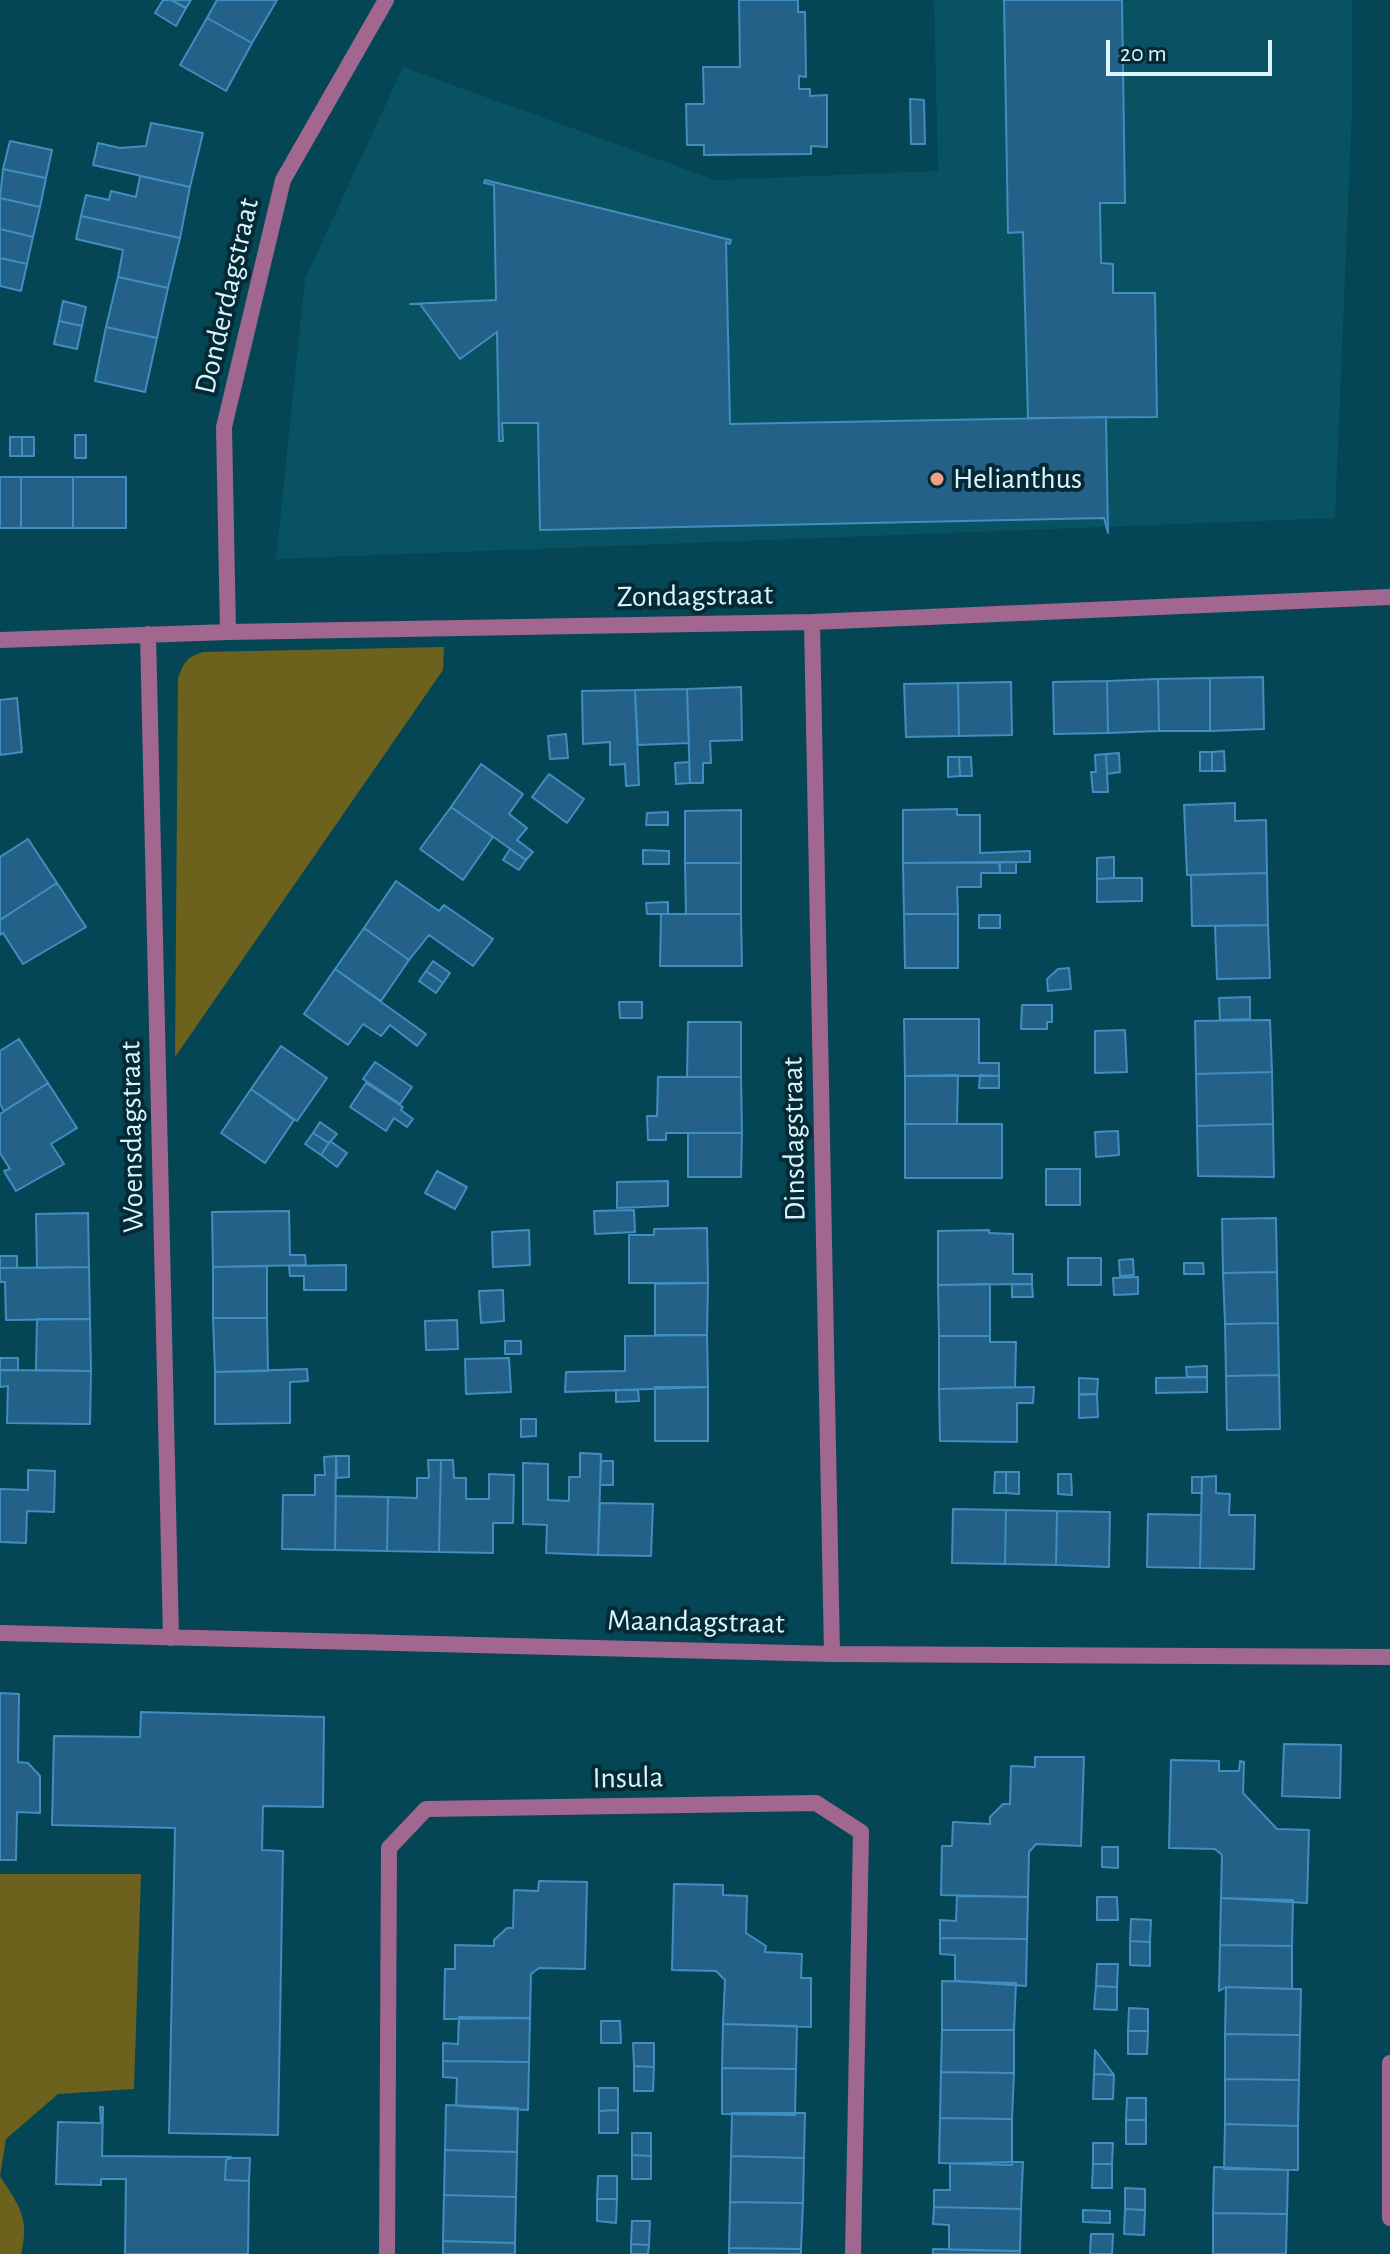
<!DOCTYPE html>
<html>
<head>
<meta charset="utf-8">
<style>
	body { margin:0 }
	#map { position:relative; width:1390px; height:2254px; overflow:hidden; background:#044655; font-family:"Alegreya Sans",sans-serif }
	canvas { display:block }
	.scale { position:absolute; left:1106px; top:40px; width:166px; height:36px; box-sizing:border-box; border:4px solid #d9f5ff; border-top:0; padding-left:10px; font-size:24px; line-height:28px; white-space:nowrap; color:#d9f5ff; -webkit-text-stroke:6px #062a33; paint-order:stroke }
</style>
</head>
<body>
<div id="map">
<canvas width="1390" height="2254"></canvas>
<div class="scale">20 m</div>
</div>
<script>
const c = document.querySelector('canvas').getContext('2d');
c.lineJoin = 'round';
function fillPath(path, color) { c.fillStyle = color; c.fill(path, 'evenodd'); }
function trace(path, color, width, dash) { c.strokeStyle = color; c.lineWidth = width; c.lineCap = dash ? 'butt' : 'round'; c.setLineDash(dash || []); c.stroke(path); }
function drawText(font, color, halo, rows, align = 'center') {
  c.font = font + ' "Alegreya Sans",sans-serif'; c.lineWidth = 8; c.setLineDash([]); c.textBaseline = 'middle'; c.strokeStyle = halo; c.fillStyle = color; for (const [text, x, y, turn = 0] of rows) {
    c.save(); c.translate(x, y); c.rotate((+turn || 0) * Math.PI / 180); c.textAlign = isNaN(turn) ? turn : align; if (halo) c.strokeText(text, 0, 0); c.fillText(text, 0, 0); c.restore();
  }
}
const built = new Path2D(`
	M934 0H1352V110L1335 518 276 559 305 279 403 67 715 180 938 171Z`);
const green = new Path2D(`
	M444 647 443 670 175 1057 178 678C184 662 187 657 203 652Z
	M0 1874H141L134 2089 58 2094 6 2139 0 2176C19 2206 30 2218 21 2254H0Z`);
const building = new Path2D(`
	M163 0H171L186 8 176 26 155 13Z
	M171 0H191L186 8Z
	M217 0H277L252 43 207 18Z
	M739 0H798V12H805L806 77 799 76V89H810V96L827 95V147L811 146V154L704 155V145H687L686 104H704L703 67H740Z
	M1004 0H1122L1125 203H1100L1101 263 1113 264V293H1155L1157 417 1028 418 1023 232 1008 233Z
	M207 18 252 43 226 91 180 65Z
	M910 99 924 100 925 144H911Z
	M151 123 203 133 190 187 93 165 98 143 120 148 146 146Z
	M10 141 52 150 46 178 3 169Z
	M3 169 46 178 40 207 0 198Z
	M140 176 190 187 180 238 81 216 86 195 109 200 111 191 136 197Z
	M485 180 731 240 730 244 726 242 730 424 1106 417 1108 533 1104 518 540 530 538 423H502L503 441H499L497 332 460 359 420 304H410L496 300 494 185 484 183Z
	M0 198 40 207 33 237 0 229Z
	M81 216 180 238 168 288 118 277 123 250 76 239Z
	M0 229 33 237 27 264 0 258Z
	M0 258 27 264 21 291 0 286Z
	M118 277 168 288 157 338 106 327Z
	M63 301 86 307 82 326 59 321Z
	M59 321 82 326 77 349 54 344Z
	M106 327 157 338 145 392 95 381Z
	M75 435H86V458H75Z
	M10 437H22V456H10Z
	M22 437H34V456H22Z
	M0 477H21V528H0Z
	M21 477H73V528H21Z
	M73 477H126V528H73Z
	M1263 677 1264 729 1210 731V678Z
	M1210 678V731H1159L1158 679Z
	M1158 679 1159 731 1108 733 1107 681Z
	M1107 681 1108 733 1054 734 1053 682Z
	M1011 682 1012 735 959 736 958 683Z
	M958 683 959 736 906 737 904 684Z
	M741 687 742 740 710 741 711 763H703V783H690L687 689Z
	M687 689 689 743 638 745 635 690Z
	M635 690 639 785 626 786 625 764 610 765V742L583 744 582 691Z
	M17 698 22 752 0 755V700Z
	M566 734 568 758 550 759 548 736Z
	M1224 751 1225 771H1212V752Z
	M1200 752H1212V771H1200Z
	M1119 753 1120 772 1107 774 1106 754Z
	M1106 754 1108 792H1093L1091 772H1096L1095 755Z
	M948 757H959L960 776 948 777Z
	M959 757H971L972 776H960Z
	M689 762 690 783 676 784 675 763Z
	M481 764 523 794 509 814 527 828 517 840 533 852 526 860 451 807Z
	M549 774 584 799 567 823 532 797Z
	M1235 803V821L1266 820 1267 873 1187 875 1184 805Z
	M451 807 493 837 463 880 420 849Z
	M957 809V815H980V853L1030 851V862L903 863V810Z
	M741 810V863H685V811Z
	M668 812V825H646L647 813Z
	M28 839 57 883 0 920V857Z
	M510 849 526 860 519 870 503 860Z
	M643 850 669 851V864H643Z
	M1114 857V878L1097 879V858Z
	M999 862 1000 873H981V887H957L958 914H904L903 863Z
	M1000 862H1016V873H1000Z
	M685 863H741V914H686Z
	M1267 873 1268 925 1192 926 1191 875Z
	M1114 878H1142V901L1097 902V879Z
	M396 881 439 911 444 905 493 939 473 966 429 935 409 960 364 928Z
	M57 883 86 927 23 964 3 933 0 935V920Z
	M668 902V914H647L646 903Z
	M661 914H741L742 966H660Z
	M904 914H958V968H905Z
	M979 915H1000V928H979Z
	M1268 925 1270 978 1217 979 1215 926Z
	M364 928 409 960 381 1001 335 969Z
	M433 961 450 973 443 983 426 971Z
	M1069 968 1071 989 1048 991 1047 979 1058 969Z
	M335 969 426 1034 417 1046 390 1025 381 1036 363 1024 348 1045 304 1014Z
	M426 971 443 983 436 993 419 981Z
	M1250 997V1019L1220 1020 1219 998Z
	M619 1002H642V1018H620Z
	M1022 1005H1052V1022H1047V1029H1021Z
	M904 1019H979V1063H999V1076H905Z
	M1270 1020 1272 1072 1196 1074 1195 1021Z
	M688 1022H741V1077H687Z
	M1125 1030 1127 1072 1095 1073V1031Z
	M19 1039 48 1083 4 1111 0 1104V1051Z
	M281 1046 327 1078 297 1121 251 1089Z
	M375 1062 412 1087 400 1104 363 1079Z
	M1272 1072 1273 1124 1197 1126 1196 1074Z
	M958 1075 957 1124H905V1076Z
	M980 1075 999 1076V1088H979Z
	M658 1077H741L742 1133H666V1140H648L647 1116H657Z
	M48 1083 77 1128 51 1144 64 1164 16 1191 4 1171 10 1169 0 1153V1114Z
	M366 1083 403 1107 401 1110 413 1119 407 1127 394 1118 386 1131 350 1107Z
	M251 1089 294 1120 265 1163 221 1133Z
	M320 1122 337 1134 329 1143 313 1133Z
	M905 1124H1002V1178H905Z
	M1273 1124 1274 1177 1198 1176 1197 1126Z
	M1118 1131 1119 1155 1096 1157 1095 1132Z
	M313 1133 329 1143 321 1155 305 1144Z
	M688 1133H742L741 1177H688Z
	M330 1141 347 1153 337 1167 321 1155Z
	M1046 1169H1080V1205H1046Z
	M437 1171 467 1187 455 1209 425 1193Z
	M668 1181V1206L617 1208V1182Z
	M634 1210 635 1232 595 1234 594 1211Z
	M289 1211 290 1255H305L306 1265 213 1267 212 1212Z
	M88 1213 89 1267 37 1268 36 1214Z
	M1276 1218 1277 1272 1223 1273 1222 1219Z
	M707 1228 708 1283H629V1235H654V1229Z
	M529 1230 530 1265 493 1267 492 1232Z
	M989 1230V1233L1013 1234V1274H1032V1284L938 1285V1231Z
	M0 1256H17V1268H0Z
	M1068 1258H1101V1285H1068Z
	M1133 1259 1134 1275 1120 1276 1119 1260Z
	M1184 1263H1203L1204 1274H1184Z
	M346 1265V1290H304V1276H290L289 1266Z
	M267 1266V1318H213V1267Z
	M89 1267 90 1319 6 1320 5 1282H0V1268Z
	M1277 1272 1278 1323 1225 1324 1223 1273Z
	M1138 1277V1294L1114 1295 1113 1278Z
	M708 1283 707 1335H655V1284Z
	M990 1284V1336H939L938 1285Z
	M1012 1284H1032L1033 1297H1012Z
	M503 1290 504 1321 481 1323 479 1291Z
	M213 1318H267L268 1371 215 1372Z
	M37 1319H90L91 1371 36 1370Z
	M457 1320 458 1349 426 1350 425 1321Z
	M1278 1323 1279 1375 1226 1376 1225 1324Z
	M707 1335 708 1387 565 1392 566 1372 625 1371V1336Z
	M939 1336H990V1342H1016L1015 1387 939 1389Z
	M505 1341H521V1354H505Z
	M0 1358H18V1370H0Z
	M509 1358 511 1392 466 1394 465 1359Z
	M1207 1366V1377H1187L1186 1367Z
	M307 1369 308 1381 290 1382V1423L215 1424V1372Z
	M0 1370 91 1371 90 1424 7 1423 8 1386 0 1387Z
	M1279 1375 1280 1429 1227 1430 1226 1376Z
	M1207 1377V1392L1156 1393V1378Z
	M1079 1378 1098 1379 1097 1394H1079Z
	M655 1387H708V1441H655Z
	M1034 1387 1033 1403H1017V1442L940 1441 939 1389Z
	M616 1390H638L639 1401 616 1402Z
	M1097 1394 1098 1417 1079 1418V1395Z
	M521 1419H536V1436L521 1437Z
	M580 1453 601 1454 598 1555 546 1553 547 1525 523 1524V1463L548 1464V1500L569 1501V1477H580Z
	M336 1456 335 1550 282 1549 283 1495H315V1475H325L324 1457Z
	M336 1456H349V1477L337 1478Z
	M428 1460H441L439 1552 387 1551 388 1497 417 1498V1478H429Z
	M441 1460H453L454 1478H466V1499H489V1474L514 1475 513 1523H493V1553L439 1552Z
	M601 1461H613V1485H600Z
	M28 1470 55 1471 54 1512 27 1511 26 1543 0 1542V1489L28 1490Z
	M995 1472H1006V1493H994Z
	M1006 1472H1019V1494L1006 1493Z
	M1058 1474H1071L1072 1495 1058 1494Z
	M1216 1476V1493L1230 1494 1229 1515H1255L1254 1569 1200 1568 1202 1477Z
	M1192 1477H1202V1493H1192Z
	M336 1496 388 1497 387 1551 335 1550Z
	M600 1503 653 1504 651 1556 598 1555Z
	M953 1509 1006 1510 1005 1564 952 1563Z
	M1006 1510 1057 1511 1056 1565 1005 1564Z
	M1057 1511 1110 1512 1109 1567 1056 1565Z
	M1148 1514 1201 1515 1200 1568 1147 1567Z
	M0 1693 19 1694 18 1762 28 1763 40 1776V1813L17 1812 16 1860H0Z
	M141 1712 324 1717 323 1807 263 1806 262 1850 283 1851 278 2135 169 2133 175 1828 52 1825 54 1736 140 1737Z
	M1284 1744 1341 1745 1340 1798 1282 1796Z
	M1035 1757H1084L1081 1846 1036 1844 1029 1852 1028 1897 941 1895 942 1846H952L953 1822 990 1824V1817L1003 1804H1010L1011 1766 1035 1767Z
	M1171 1760 1219 1761V1771H1239L1240 1761 1244 1762 1243 1793 1277 1829 1309 1830 1307 1903 1221 1898 1222 1855 1215 1849 1169 1848Z
	M1102 1847H1118V1868L1102 1867Z
	M539 1881 587 1882 585 1969 539 1968 531 1974 530 2018 444 2019 445 1969H455V1945L494 1946V1940L507 1928H513L514 1890 538 1891Z
	M674 1884 723 1885V1895L747 1896 746 1933 766 1946 765 1952 802 1954 801 1978H811V2027L723 2024 725 1980 716 1971 672 1970Z
	M957 1896 1028 1897 1027 1939 940 1938V1920L956 1921Z
	M1097 1897H1117L1118 1920H1097Z
	M1221 1898 1293 1900 1292 1946 1220 1945Z
	M1131 1919 1151 1920 1150 1942 1130 1941Z
	M940 1938 1027 1939 1026 1986 955 1981V1955L940 1954Z
	M1130 1941 1150 1942V1966L1130 1965Z
	M1220 1945 1292 1946V1989L1226 1987 1219 1991Z
	M1097 1964H1118L1117 1987 1096 1986Z
	M942 1981 1016 1983 1014 2030H942Z
	M1096 1986 1117 1987V2010L1094 2009Z
	M1226 1987 1301 1989 1300 2035 1225 2034Z
	M1129 2008 1148 2009V2031H1128Z
	M459 2017 530 2018 529 2062 443 2061V2043L458 2044Z
	M601 2021H620L621 2043H601Z
	M723 2024 797 2026 796 2069 722 2068Z
	M942 2030H1014V2073L941 2072Z
	M1128 2031H1148L1147 2054H1128Z
	M1225 2034 1300 2035 1299 2080 1225 2079Z
	M633 2043H654V2067L634 2066Z
	M1095 2050 1114 2075 1094 2074Z
	M443 2061 529 2062 528 2110 456 2106 457 2078 443 2077Z
	M634 2066 654 2067 653 2091H634Z
	M722 2068 796 2069 795 2115 722 2114Z
	M941 2072 1014 2073 1012 2119 940 2118Z
	M1094 2074 1114 2075 1113 2099H1093Z
	M1225 2079 1299 2080 1298 2126 1225 2124Z
	M599 2088H618V2110L599 2111Z
	M1127 2098H1146V2120H1126Z
	M446 2105 518 2108 517 2152 445 2150Z
	M100 2107H103L102 2156 231 2157 226 2160 225 2180 249 2181 248 2254H125L126 2179H101V2185L56 2184 58 2122 101 2123Z
	M618 2110V2133H599V2111Z
	M732 2113H805L804 2158 731 2156Z
	M940 2118 1012 2119V2165L939 2163Z
	M1126 2120H1146V2144H1126Z
	M1225 2124 1298 2126V2170L1224 2169Z
	M632 2133H651V2156L632 2155Z
	M1093 2143H1113L1112 2164H1093Z
	M445 2150 517 2152 516 2197 444 2195Z
	M632 2155 651 2156V2179H632Z
	M731 2156 804 2158 803 2203 730 2202Z
	M231 2158H250L249 2181 225 2180 226 2160Z
	M1011 2162H1023L1021 2209 934 2207V2190H950V2164Z
	M1093 2164H1112V2188H1092Z
	M1214 2167 1288 2170 1287 2214 1213 2213Z
	M598 2176H617V2199H597Z
	M1125 2188 1145 2189V2210L1125 2209Z
	M444 2195 516 2197 515 2243 443 2241Z
	M597 2199H617L616 2223 597 2221Z
	M730 2202 803 2203 801 2249 729 2248Z
	M934 2207 1021 2209 1020 2251 949 2250V2225L933 2224Z
	M1125 2209 1145 2210 1144 2235 1124 2234Z
	M1083 2210 1110 2211V2223L1083 2222Z
	M1213 2213 1287 2214 1286 2254H1213Z
	M632 2221H650L649 2245 631 2244Z
	M1091 2234H1113L1112 2254H1090Z
	M443 2241 515 2243V2254H443Z
	M631 2244 649 2245 648 2254H631Z
	M729 2248 801 2249V2254H729Z
	M933 2249 1020 2251V2254H933Z`);
const street = new Path2D(`
	M812 622 832 1654
	M228 632 224 427 283 180 386 0
	M148 634 171 1638
	M0 640 228 632 812 622 1390 597
	M0 1633 832 1654 1390 1657
	M1390 2063V2218
	M387 2254 389 1848 426 1809 816 1803 861 1832 853 2254`);
const markers = [
	[937,479,8,"#f39f83"]
];
const streetNames = [
	["Donderdagstraat",227,296,-77],
	["Zondagstraat",695,596,-1],
	["Woensdagstraat",132,1137,-91],
	["Dinsdagstraat",794,1139,-91],
	["Maandagstraat",696,1622,1],
	["Insula",628,1778,-1]
];
const poiNames = [
	["Helianthus",953,479]
];
fillPath(built, '#095264');
fillPath(green, '#6d621d');
fillPath(building, '#236188');
trace(building, '#418ec0', 2);
trace(street, '#a2678f', 16);
for (const [x, y, r, color] of markers) { const dot = new Path2D(); dot.arc(x, y, r, 0, 2 * Math.PI); c.fillStyle = color; c.fill(dot); trace(dot, '#062a33', 3); }
drawText('30px', '#d9f5ff', '#062a33', streetNames);
drawText('30px', '#d9f5ff', '#062a33', poiNames, 'left');
</script>
</body>
</html>
